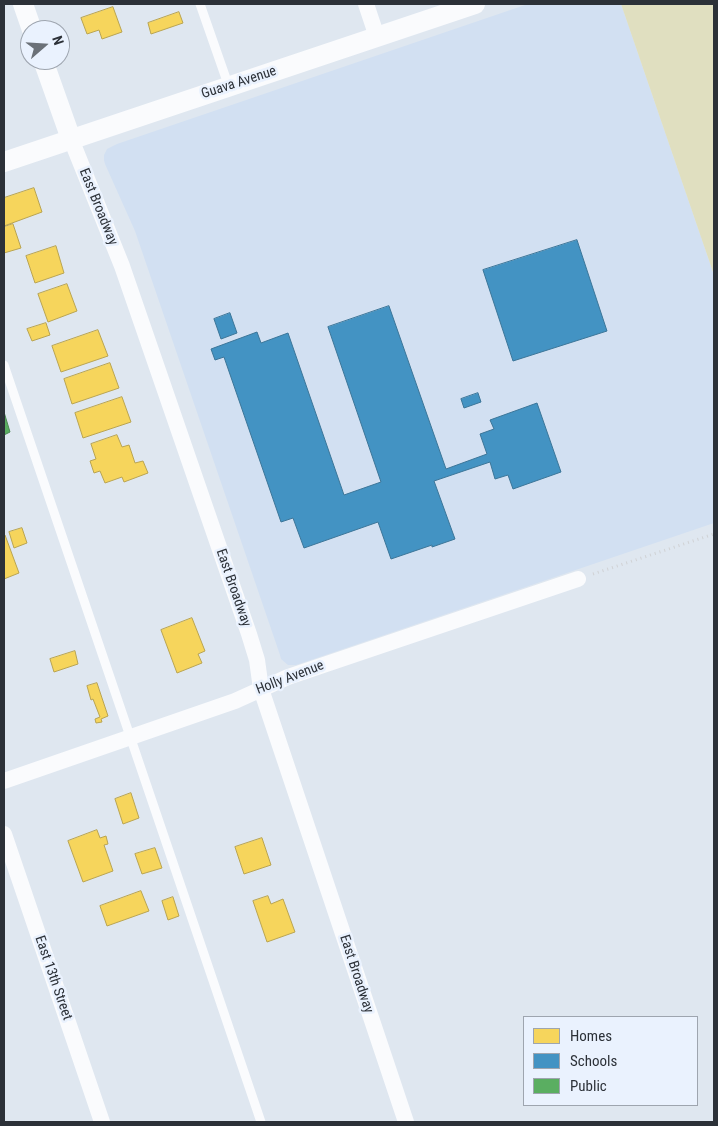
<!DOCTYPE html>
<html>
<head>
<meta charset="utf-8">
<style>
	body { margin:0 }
	#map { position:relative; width:718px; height:1126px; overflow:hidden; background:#dfe7f0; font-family:"Roboto Condensed",sans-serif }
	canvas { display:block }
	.frame { position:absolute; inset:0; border:5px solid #2c3138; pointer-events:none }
	.legend { position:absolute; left:523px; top:1016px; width:175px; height:90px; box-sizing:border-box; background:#eaf2fe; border:1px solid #9ea5af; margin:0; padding:6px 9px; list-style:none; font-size:15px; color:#2c3138 }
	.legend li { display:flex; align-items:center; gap:10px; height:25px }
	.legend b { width:25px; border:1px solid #9ea5af }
	.north { position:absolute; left:20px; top:20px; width:50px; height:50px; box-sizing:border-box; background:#eaf2fe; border:1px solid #9ea5af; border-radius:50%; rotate:71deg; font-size:14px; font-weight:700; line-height:20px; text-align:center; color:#2c3138 }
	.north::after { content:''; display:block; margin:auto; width:18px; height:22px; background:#6b7178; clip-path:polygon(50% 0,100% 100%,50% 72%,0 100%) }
</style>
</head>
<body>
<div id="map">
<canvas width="718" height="1126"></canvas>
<div class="frame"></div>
<ul class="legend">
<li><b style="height:14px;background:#f6d55c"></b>Homes</li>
<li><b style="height:14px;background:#4393c3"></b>Schools</li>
<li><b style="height:14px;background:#5aae61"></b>Public</li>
</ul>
<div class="north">N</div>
</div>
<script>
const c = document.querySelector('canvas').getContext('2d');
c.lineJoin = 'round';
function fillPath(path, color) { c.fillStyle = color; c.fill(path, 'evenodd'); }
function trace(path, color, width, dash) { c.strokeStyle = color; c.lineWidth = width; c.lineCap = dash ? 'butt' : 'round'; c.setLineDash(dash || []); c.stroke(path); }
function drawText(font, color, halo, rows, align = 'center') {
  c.font = font + ' "Roboto Condensed",sans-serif'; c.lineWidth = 5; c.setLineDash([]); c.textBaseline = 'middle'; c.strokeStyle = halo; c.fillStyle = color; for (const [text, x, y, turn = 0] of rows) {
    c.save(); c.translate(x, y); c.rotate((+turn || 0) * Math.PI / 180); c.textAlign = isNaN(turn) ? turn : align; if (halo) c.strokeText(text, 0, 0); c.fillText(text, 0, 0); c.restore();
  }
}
const built = new Path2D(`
	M528 4H621L714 275V523L296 665H288L281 659 280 655 135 231 105 164 104 160V155L107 149 117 144Z`);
const green = new Path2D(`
	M621 4H714V275Z`);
const homes = new Path2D(`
	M113 7 122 32 102 39 99 30 87 34 81 18Z
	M179 12 183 23 151 34 148 23Z
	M34 188 42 212 4 226V198Z
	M13 224 21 248 4 253V227Z
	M56 246 64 273 35 283 26 256Z
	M67 284 77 311 48 322 38 294Z
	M46 323 50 335 32 341 27 329Z
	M98 330 108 356 61 372 52 346Z
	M110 363 119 388 72 404 64 379Z
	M122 397 131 422 83 438 75 413Z
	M117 435 122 447 129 445 135 463 143 461 148 473 124 482 122 477 105 483 100 471 94 473 90 461 96 459 91 444Z
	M22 528 27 543 14 548 9 532Z
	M4 535H5L19 573 4 579Z
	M192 618 205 651 198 654 202 663 177 673 161 630Z
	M75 651 78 664 54 672 50 659Z
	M97 683 108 716 101 719 102 722 96 723 95 719 100 717 93 699 91 700 87 686Z
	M131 793 139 818 123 824 115 799Z
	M97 830 100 838 106 836 108 844 104 845 113 871 83 882 68 841Z
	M262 838 271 865 244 874 235 847Z
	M155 848 162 868 142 874 135 854Z
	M141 891 149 911 107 926 100 906Z
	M268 896 271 904 283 899 295 932 267 942 253 901Z
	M173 897 179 916 168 920 162 901Z`);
const schools = new Path2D(`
	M577 240 607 331 513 361 483 270Z
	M389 306 446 469 487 454 480 434 494 429 490 420 537 403 561 472 513 489 508 475 495 479 490 462 434 481 455 539 432 547V545L391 559 378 522 304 548 293 518 281 522 224 357 215 360 211 349 257 332 261 343 288 333 344 495 381 482 328 327Z
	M230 313 237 333 221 339 214 319Z
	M478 393 481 402 464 408 461 399Z`);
const public = new Path2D(`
	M4 412 10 432 4 435Z`);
const path = new Path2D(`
	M593 574 714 534`);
const service = new Path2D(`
	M200 4 229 87
	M4 365 261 1122`);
const minor = new Path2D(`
	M366 4 377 37
	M71 139 122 266 249 634 257 660 261 689 406 1122
	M4 781 235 701 288 677 578 579
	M4 834 102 1122`);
const tertiary = new Path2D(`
	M23 4 32 30
	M43 60 71 139
	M4 162 475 4`);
const streetNames = [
	["Guava Avenue",239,83,-18],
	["East Broadway",98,207,68],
	["East Broadway",233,588,71],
	["Holly Avenue",290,678,-21],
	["East Broadway",356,974,72],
	["East 13th Street",53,978,71]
];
fillPath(built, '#d2e0f2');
fillPath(green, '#e0dfc0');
fillPath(homes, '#f6d55c');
trace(homes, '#b9a451', 1);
fillPath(schools, '#4393c3');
trace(schools, '#3c7699', 1);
fillPath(public, '#5aae61');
trace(public, '#4c8855', 1);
trace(path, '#d0d2d5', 3, [1, 4]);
trace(service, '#fafbfd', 9);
trace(minor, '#fafbfd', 16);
trace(tertiary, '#fafbfd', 20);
drawText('14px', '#2c3138', '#eaf2fe', streetNames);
</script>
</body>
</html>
